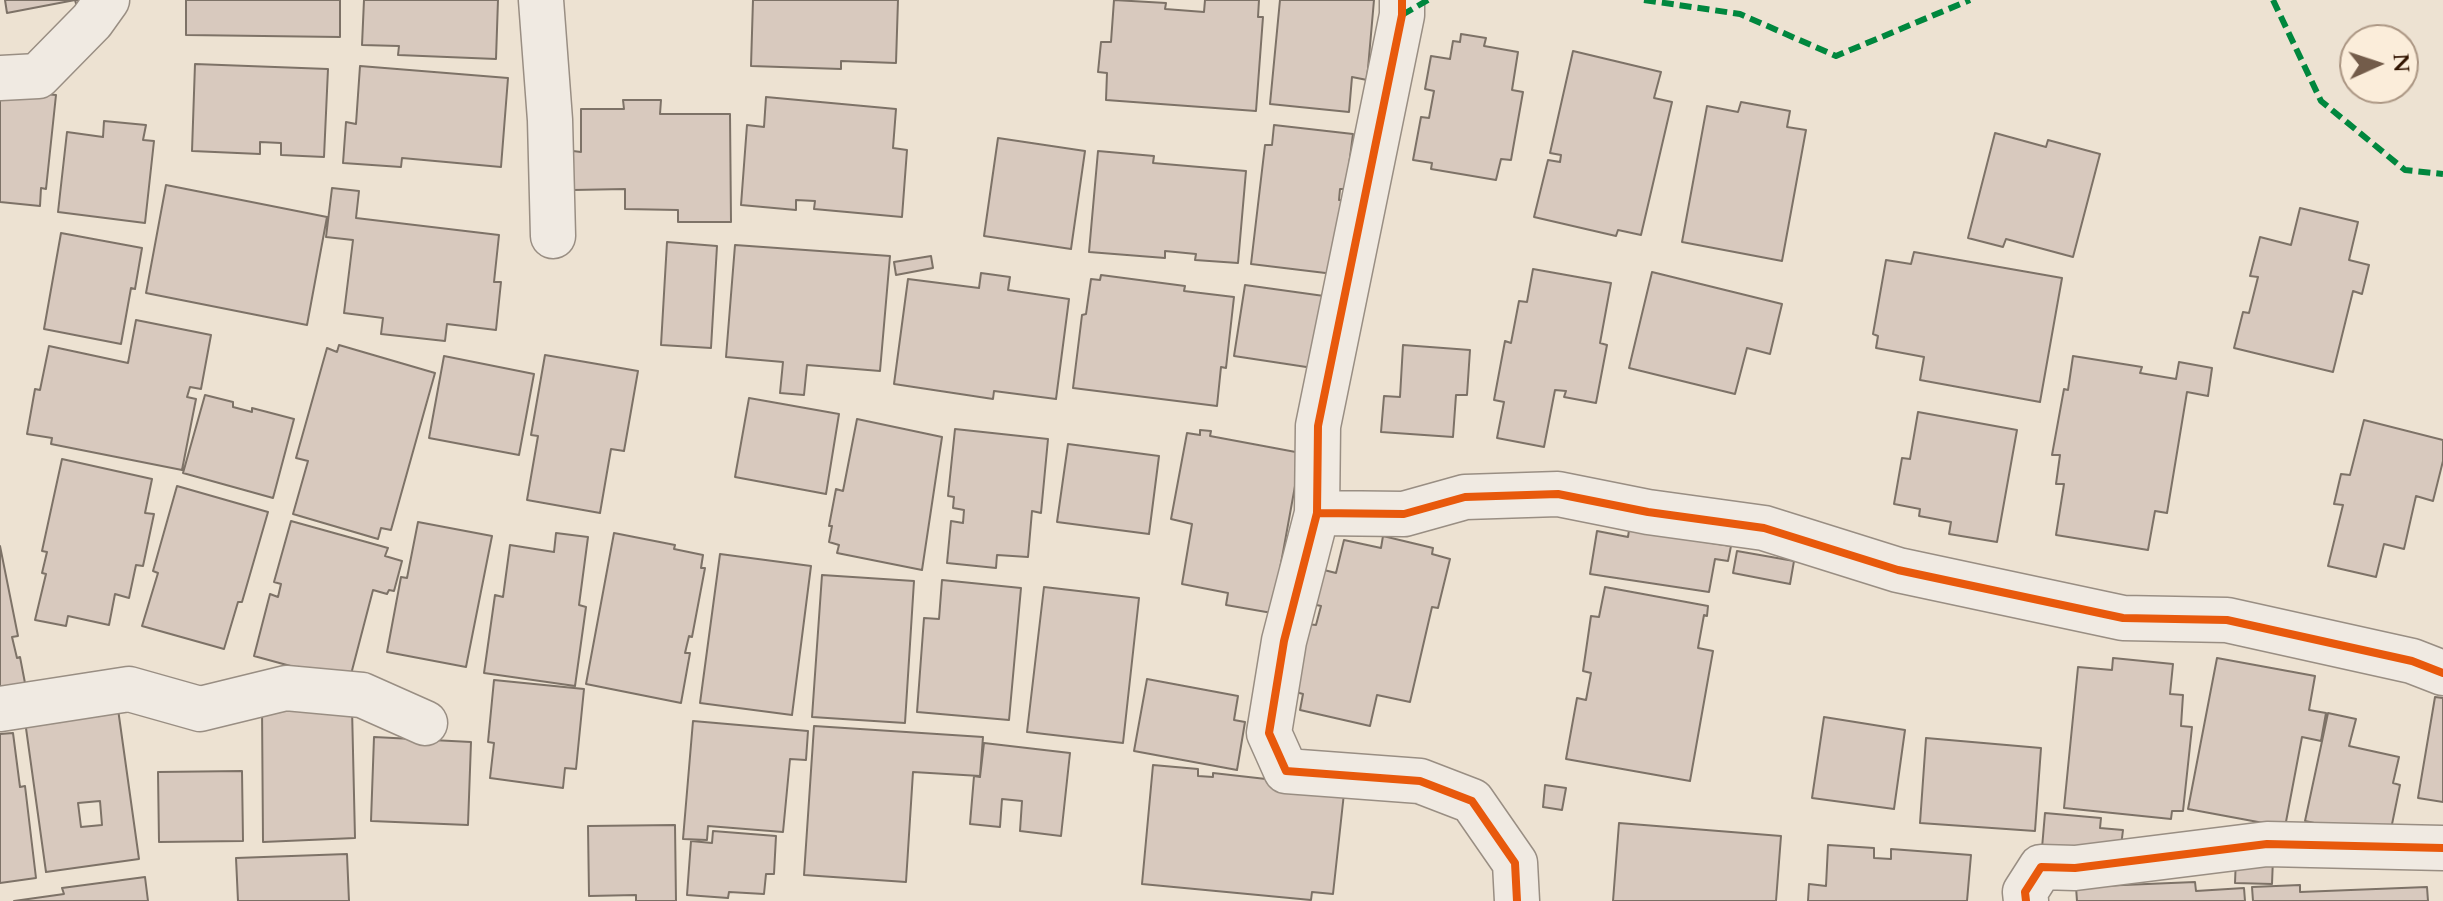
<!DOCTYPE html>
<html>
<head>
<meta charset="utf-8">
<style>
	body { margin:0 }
	#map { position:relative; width:2443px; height:901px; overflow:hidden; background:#ede2d2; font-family:Cardo,serif }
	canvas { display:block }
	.north { position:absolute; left:2339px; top:24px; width:80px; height:80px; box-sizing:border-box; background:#fbedda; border:2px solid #ab9683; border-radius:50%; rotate:87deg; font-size:22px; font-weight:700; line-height:32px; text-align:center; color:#321400 }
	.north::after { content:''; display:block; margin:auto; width:28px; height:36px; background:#735c4a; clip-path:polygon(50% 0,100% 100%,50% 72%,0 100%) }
</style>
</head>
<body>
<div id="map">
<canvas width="2443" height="901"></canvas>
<div class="north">N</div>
</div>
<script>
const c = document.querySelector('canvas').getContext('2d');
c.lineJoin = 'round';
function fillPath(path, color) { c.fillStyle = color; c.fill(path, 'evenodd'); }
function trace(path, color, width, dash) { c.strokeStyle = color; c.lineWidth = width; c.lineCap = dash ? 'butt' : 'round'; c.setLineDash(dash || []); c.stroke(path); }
const building = new Path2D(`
	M5 0H99L77 7 75 0 7 13Z
	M186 0H340V37L186 35Z
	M364 0H498L496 59 398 55 399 46 362 45Z
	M753 0H898L896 63 841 61V69L751 66Z
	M1114 0 1166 3 1165 9 1204 12 1205 0H1259L1258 17H1263L1256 111 1106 100 1107 73 1098 72 1101 42H1111Z
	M1280 0H1374L1367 80 1352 77 1349 112 1270 104Z
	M1461 34 1486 38 1484 46 1518 52 1512 90 1523 92 1511 160 1501 159 1496 180 1431 169 1432 163 1413 160 1421 117 1429 118 1434 91 1425 89 1431 56 1450 59 1453 41 1460 42Z
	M1573 51 1661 72 1654 98 1672 102 1641 235 1618 230 1616 236 1534 217 1548 160 1560 162 1561 155 1550 153Z
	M195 64 328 69 324 157 281 155V143L260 142V154L192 151Z
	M360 66 508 78 501 167 402 158 401 167 343 163 346 122 356 124Z
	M0 90 56 95 46 189 41 188 40 206 0 202Z
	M766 97 896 109 893 148 907 150 902 217 814 209 815 201 796 200V210L741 205 747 125 764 127Z
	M623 100H661L660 114H730L731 222H678V210L625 209V189L573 190V151L581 152V109H624Z
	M1741 102 1790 111 1787 127 1806 130 1782 261 1682 242 1707 106 1738 112Z
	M104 121 146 125 143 140 154 141 145 223 58 212 67 132 103 137Z
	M1274 125 1353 134 1346 189H1340L1339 200 1350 201 1342 275 1251 264 1265 145H1272Z
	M1995 133 2046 147 2048 140 2100 154 2073 257 2006 239 2003 247 1968 238Z
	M998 138 1085 151 1071 249 984 236Z
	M1098 151 1154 156 1153 163 1246 171 1238 263 1195 260 1196 254 1165 251V258L1089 252Z
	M166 185 327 217 307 325 146 293Z
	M332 188 359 191 356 218 499 235 494 282H501L496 330 447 324 445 341 381 334 383 318 344 313 353 240 326 237Z
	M2300 208 2358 222 2349 260 2369 265 2362 294 2353 291 2333 372 2234 348 2243 312 2249 313 2258 277 2250 276 2260 237 2291 245Z
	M61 233 142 248 135 289 131 288 121 344 44 329Z
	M667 242 717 246 711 348 661 345Z
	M735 245 890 256 880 371 807 365 804 395 780 393 783 362 726 357Z
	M1914 252 2062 278 2040 402 1920 380 1924 357 1876 348 1878 336 1873 334 1886 260 1911 264Z
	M931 256 933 268 896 275 894 262Z
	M1533 269 1611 283 1600 343 1607 345 1596 403 1564 397 1566 391 1555 390 1544 447 1497 438 1504 402 1494 400 1505 341 1511 343 1519 301 1527 302Z
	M1652 272 1782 304 1770 354 1747 348 1735 394 1629 368Z
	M981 273 1010 277 1008 290 1069 299 1056 399 994 391 993 399 894 384 908 279 979 288Z
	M1101 275 1185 286 1184 291 1234 297 1226 368 1221 367 1217 406 1073 388 1082 315 1086 314 1091 279 1100 280Z
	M1245 285 1324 296 1313 368 1234 356Z
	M136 320 211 335 201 389 190 387 187 397 196 399 182 470 51 444 52 438 27 434 35 389 40 390 49 346 128 363Z
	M339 345 435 373 391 530 381 528 378 539 293 514 308 461 296 458 327 348 337 352Z
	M1403 345 1470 350 1467 395H1456L1453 437 1381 432 1384 396 1400 397Z
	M545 355 638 371 624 451 611 449 600 513 527 500 538 436 531 435Z
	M444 356 534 374 519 455 429 438Z
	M2073 356 2142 367 2140 373 2176 379 2179 362 2212 368 2208 396 2187 392 2167 513 2155 511 2148 550 2056 535 2064 484H2056L2060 455H2052L2064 389 2068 390Z
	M205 395 233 402V407L252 412V408L294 419 273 498 183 473Z
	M749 398 839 414 826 494 735 477Z
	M1918 412 2017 430 1997 542 1949 534 1951 522 1919 516 1920 509 1894 504 1902 458 1910 459Z
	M857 419 942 437 922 570 837 553 839 545 829 542 832 526H829L836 489 843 491Z
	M2364 420 2443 440V461L2433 501 2416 496 2404 549 2384 544 2376 577 2328 566 2343 505 2334 504 2341 474 2350 475Z
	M955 429 1048 439 1041 513 1032 511 1028 557 997 555 996 568 947 563 951 521 963 523 964 510 953 508 954 497 948 496Z
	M1200 430 1211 431 1210 436 1301 453 1272 613 1226 605 1228 593 1182 584 1192 524 1171 519 1187 433 1200 435Z
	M1068 444 1159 456 1149 534 1057 522Z
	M62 459 152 479 145 513 154 514 143 566 136 565 129 598 115 594 109 625 68 616 66 626 35 620 46 574 42 573 47 552 42 551Z
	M177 486 268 512 242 602H238L224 649 142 626 158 573 153 571Z
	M291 521 388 548 385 556 402 561 394 591 389 590 387 594 373 590 349 682 254 656 270 594 278 597 281 584 274 582Z
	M418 522 492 536 466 667 387 652 401 577 407 578Z
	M1629 530 1731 546 1728 561 1715 559 1709 592 1590 574 1597 531 1628 537Z
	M556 533 588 537 579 605 586 607 575 686 484 673 495 595 503 597 510 545 554 552Z
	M614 533 675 545 674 549 703 555 701 568H705L692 637 689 636 685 653H690L681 703 586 684Z
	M1383 536 1433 548 1432 554 1450 559 1438 608 1432 607 1410 702 1377 695 1370 726 1300 710 1303 694 1292 691 1307 624 1316 625 1321 606 1312 604 1320 569 1336 573 1344 540 1381 548Z
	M0 546 18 636 12 637 17 658 20 657 25 683 0 688Z
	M1737 551 1794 561 1790 584 1733 573Z
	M720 554 811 566 792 715 700 703Z
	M822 575 914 581 905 723 812 717Z
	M942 580 1021 588 1009 720 917 712 924 618 939 619Z
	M1044 587 1139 598 1123 743 1027 732Z
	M1605 587 1708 606 1707 616 1704 615 1698 648 1713 651 1690 781 1566 759 1577 698 1586 700 1591 673 1583 671 1591 616 1599 617Z
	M2113 658 2173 664 2170 694 2183 695 2181 726 2192 727 2183 811H2172L2171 819 2064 808 2078 667 2112 670Z
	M2217 658 2315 676 2309 710 2326 713 2321 741 2302 737 2285 827 2188 809Z
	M1147 679 1238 696 1234 720 1245 722 1237 770 1134 751Z
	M494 680 584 689 576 769 565 768 563 788 490 778 494 743 488 742Z
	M2435 697 2443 698V802L2418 798Z
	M262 707 352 708 355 838 263 842Z
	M118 709 139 859 46 872 25 721ZM100 801 102 825 81 827 78 803Z
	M2328 713 2356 719 2349 746 2399 757 2393 783 2400 785 2389 839 2305 821Z
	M1824 717 1905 730 1894 809 1812 798Z
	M693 721 808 731 806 760 790 759 783 832 708 826 707 840 683 839Z
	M814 726 983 737 980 776 913 772 906 882 804 875Z
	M13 733 20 787 25 786 36 878 0 883V734Z
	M374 737 471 742 468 825 371 821Z
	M1926 738 2041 748 2035 831 1920 823Z
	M984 743 1070 753 1061 836 1020 831 1022 801 1002 799 1000 827 970 824 974 776 980 777Z
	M1153 765 1198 769V776L1213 777V773L1319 785 1345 784 1333 894 1312 892 1311 900 1142 884Z
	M242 771 243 841 159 842 158 772Z
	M1545 785 1566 788 1562 810 1543 807Z
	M2045 813 2101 818 2100 828 2123 830 2120 854 2042 848Z
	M1619 823 1781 836 1776 901H1613Z
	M675 825 676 901H636V895L589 896 588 826Z
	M713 831 776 836 774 874H766L764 894 729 892 728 898 687 895 691 841 712 843Z
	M1828 845 1874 848V858L1891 859V849L1971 855 1967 901H1808L1809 884 1826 886Z
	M347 854 349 901H238L236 858Z
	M2236 857 2273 858 2272 884 2235 883Z
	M145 877 148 901H14L64 894 62 888Z
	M2195 882 2196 891 2244 888 2245 901H2077L2076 887Z
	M2300 885V892L2427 887 2428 901H2253L2252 887Z`);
const street = new Path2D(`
	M541 0 550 120 553 236
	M1402 0V15L1318 426 1317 513 1404 514 1465 497 1558 494 1648 512 1764 528 1898 570 2123 618 2227 620 2412 661 2443 673
	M0 78 38 76 92 21 107 0
	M1317 513 1284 641 1269 733 1286 771 1420 781 1472 801 1515 863 1517 901
	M0 709 129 689 200 709 286 688 362 695 425 723
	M2026 901 2025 892 2041 867 2075 868 2267 844 2443 848`);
const quiet = new Path2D(`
	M1644 0 1740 14 1836 56 1970 0
	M2273 0 2321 101 2405 170 2443 174
	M1402 15 1428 0`);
const cycleway = new Path2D(`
	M1402 0V15L1318 426 1317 513 1404 514 1465 497 1558 494 1648 512 1764 528 1898 570 2123 618 2227 620 2412 661 2443 673
	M1317 513 1284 641 1269 733 1286 771 1420 781 1472 801 1515 863 1517 901
	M2026 901 2025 892 2041 867 2075 868 2267 844 2443 848`);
fillPath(building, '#d8c9be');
trace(building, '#7d7267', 2);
trace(street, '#998e83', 47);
trace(street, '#f0eae2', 44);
trace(quiet, '#00873e', 6, [12, 6]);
trace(cycleway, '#e8590c', 8);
</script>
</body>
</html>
